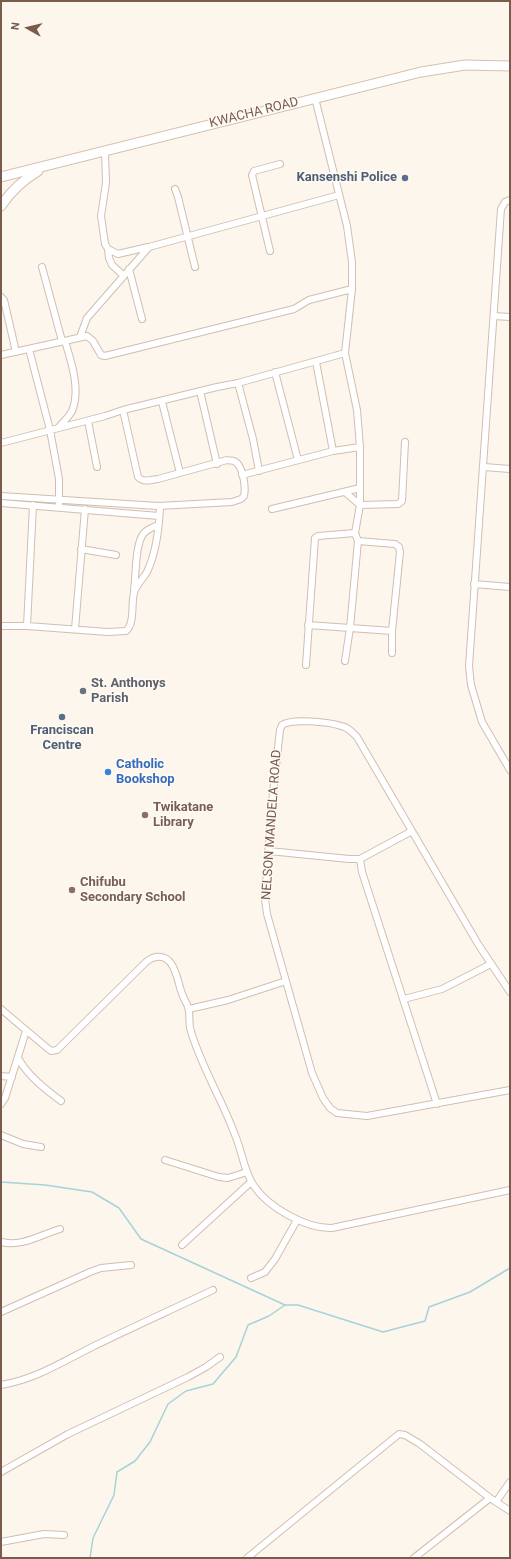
<!DOCTYPE html>
<html>
<head>
<meta charset="utf-8">
<style>
	body { margin:0 }
	#map { position:relative; width:511px; height:1559px; overflow:hidden; background:#fdf6ec; font-family:Roboto,sans-serif }
	canvas { display:block }
	.frame { position:absolute; inset:0; border:2px solid #7a5c4d; pointer-events:none }
	.north { position:absolute; left:8px; top:8px; width:40px; height:40px; -webkit-text-stroke:3px #fffaf3; paint-order:stroke; rotate:278deg; font-size:11px; font-weight:700; line-height:16px; text-align:center; color:#7a5c4d }
	.north::after { content:''; display:block; margin:auto; width:14px; height:18px; background:#7a5c4d; clip-path:polygon(50% 0,100% 100%,50% 72%,0 100%) }
</style>
</head>
<body>
<div id="map">
<canvas width="511" height="1559"></canvas>
<div class="frame"></div>
<div class="north">N</div>
</div>
<script>
const c = document.querySelector('canvas').getContext('2d');
c.lineJoin = 'round';
function trace(path, color, width, dash) { c.strokeStyle = color; c.lineWidth = width; c.lineCap = dash ? 'butt' : 'round'; c.setLineDash(dash || []); c.stroke(path); }
function drawText(font, color, halo, rows, align = 'center') {
  c.font = font + ' Roboto,sans-serif'; c.lineWidth = 3; c.setLineDash([]); c.textBaseline = 'middle'; c.strokeStyle = halo; c.fillStyle = color; for (const [text, x, y, turn = 0] of rows) {
    c.save(); c.translate(x, y); c.rotate((+turn || 0) * Math.PI / 180); c.textAlign = isNaN(turn) ? turn : align; if (halo) c.strokeText(text, 0, 0); c.fillText(text, 0, 0); c.restore();
  }
}
const stream = new Path2D(`
	M1 1182 45 1185 92 1192 119 1208 141 1239 285 1305H298L383 1332 425 1321 429 1307 470 1292 510 1268
	M90 1558 93 1538 114 1495 117 1472 135 1461 150 1442 168 1404 186 1391 213 1384 236 1357 248 1325 269 1316 285 1305`);
const minor = new Path2D(`
	M315 98 347 226 352 262V289L345 353 357 410 360 447V505L355 533 358 541 350 628 345 661
	M105 151 106 183 101 216 105 244 108 249 109 258 112 265 123 275
	M175 189 178 197 195 267
	M510 200 505 202 501 209 469 666 471 685 482 722 510 770
	M108 249 118 254 148 247
	M270 251 252 175 254 171 280 164
	M42 267 62 341
	M129 269 142 319
	M1 297 4 300 16 352
	M494 316 510 317
	M80 337 87 318 149 247 339 195
	M29 349 50 430 59 479V507
	M1 355 87 336 93 341 101 355 105 356 294 309 309 300 352 289
	M316 362 333 451
	M275 372 298 460
	M238 383 253 439 259 471
	M200 391 217 464
	M162 402 180 473
	M88 421 97 467
	M58 428C63 422 69 417 72 411 81 390 71 361 65 341
	M1 443 105 416 123 410 217 387 238 383 345 353
	M484 467 510 469
	M242 475 333 451 360 447
	M345 492 360 505 398 504 402 501 405 442
	M1 496 158 506 232 502 241 499 244 496C246 487 243 465 234 461 232 460 229 461 227 460L158 479C150 480 144 483 138 477L123 410
	M1 503 159 516
	M272 509 360 488
	M358 541 395 544 399 547 400 552 392 631V653
	M81 549 116 555
	M474 584 510 587
	M134 590C136 576 135 543 144 533 148 529 153 527 158 525
	M308 625 392 631
	M1 626H27L108 632 126 631C135 623 131 604 134 593 136 585 143 579 147 572 156 553 159 529 160 508L158 506
	M27 626 33 505
	M75 629 85 509
	M306 665 315 538 318 536 355 533
	M269 851 349 859H360L362 872 437 1104
	M360 859 412 831
	M510 992 478 944 357 737C352 732 348 727 341 726 329 722 292 718 282 725L280 730 272 802 265 899 267 914 312 1073 323 1098 330 1108 337 1113 367 1116 510 1090
	M404 999 442 989 491 964
	M1 1009 46 1047 51 1051 57 1050 146 962C153 956 163 954 170 962 178 972 178 985 183 996 184 1000 187 1003 188 1007 190 1013 189 1022 190 1028 200 1065 222 1099 235 1135 242 1151 244 1172 254 1186 268 1207 306 1229 332 1228L510 1190
	M189 1009 228 1000 286 981
	M18 1058C28 1076 45 1089 61 1101
	M1 1076 12 1077
	M1 1104 5 1098 26 1031
	M1 1135 23 1144 41 1147
	M165 1160 219 1177 228 1178 247 1172
	M1 1242C22 1247 40 1235 60 1229
	M182 1245 251 1182
	M251 1278 265 1272 275 1259 297 1220
	M1 1312 90 1272 101 1268 131 1265
	M1 1385C36 1379 62 1362 94 1346 133 1327 173 1309 213 1290
	M1 1472 68 1434 188 1377 206 1367 220 1357
	M496 1502 510 1482
	M1 1542 44 1534 64 1535
	M247 1558 399 1434 405 1435 420 1444 490 1498 510 1511
	M414 1558 490 1498`);
const secondary = new Path2D(`
	M1 177 421 72 465 65 510 66
	M1 206C11 191 23 180 38 171`);
const markers = [
	[405,178,4,"#5c6f8a"],
	[83,691,4,"#6b7280"],
	[62,717,4,"#5c6f8a"],
	[108,772,4,"#3f7fe0"],
	[145,815,4,"#8d6e63"],
	[72,890,4,"#8d6e63"]
];
const streetNames = [
	["KWACHA ROAD",254,113,-14],
	["NELSON MANDELA ROAD",272,825,-86]
];
const serviceNames = [
	["Kansenshi Police",397,178],
	["Franciscan",62,731,"center"],
	["Centre",62,746,"center"]
];
const worshipNames = [
	["St. Anthonys",91,684],
	["Parish",91,699]
];
const shopNames = [
	["Catholic",116,765],
	["Bookshop",116,780]
];
const educationNames = [
	["Twikatane",153,808],
	["Library",153,823],
	["Chifubu",80,883],
	["Secondary School",80,898]
];
trace(stream, '#a5d3da', 1.5);
trace(minor, '#d1beb0', 8);
trace(secondary, '#d6c0b0', 11);
trace(minor, '#fff', 6);
trace(secondary, '#fff', 9);
for (const [x, y, r, color] of markers) { const dot = new Path2D(); dot.arc(x, y, r, 0, 2 * Math.PI); c.fillStyle = color; c.fill(dot); trace(dot, '#fffaf3', 1.5); }
drawText('13px', '#7a5c4d', '#fffaf3', streetNames);
drawText('bold 13px', '#4e5e75', '#fffaf3', serviceNames, 'right');
drawText('bold 13px', '#5b616d', '#fffaf3', worshipNames, 'left');
drawText('bold 13px', '#366cbe', '#fffaf3', shopNames, 'left');
drawText('bold 13px', '#785e54', '#fffaf3', educationNames, 'left');
</script>
</body>
</html>
